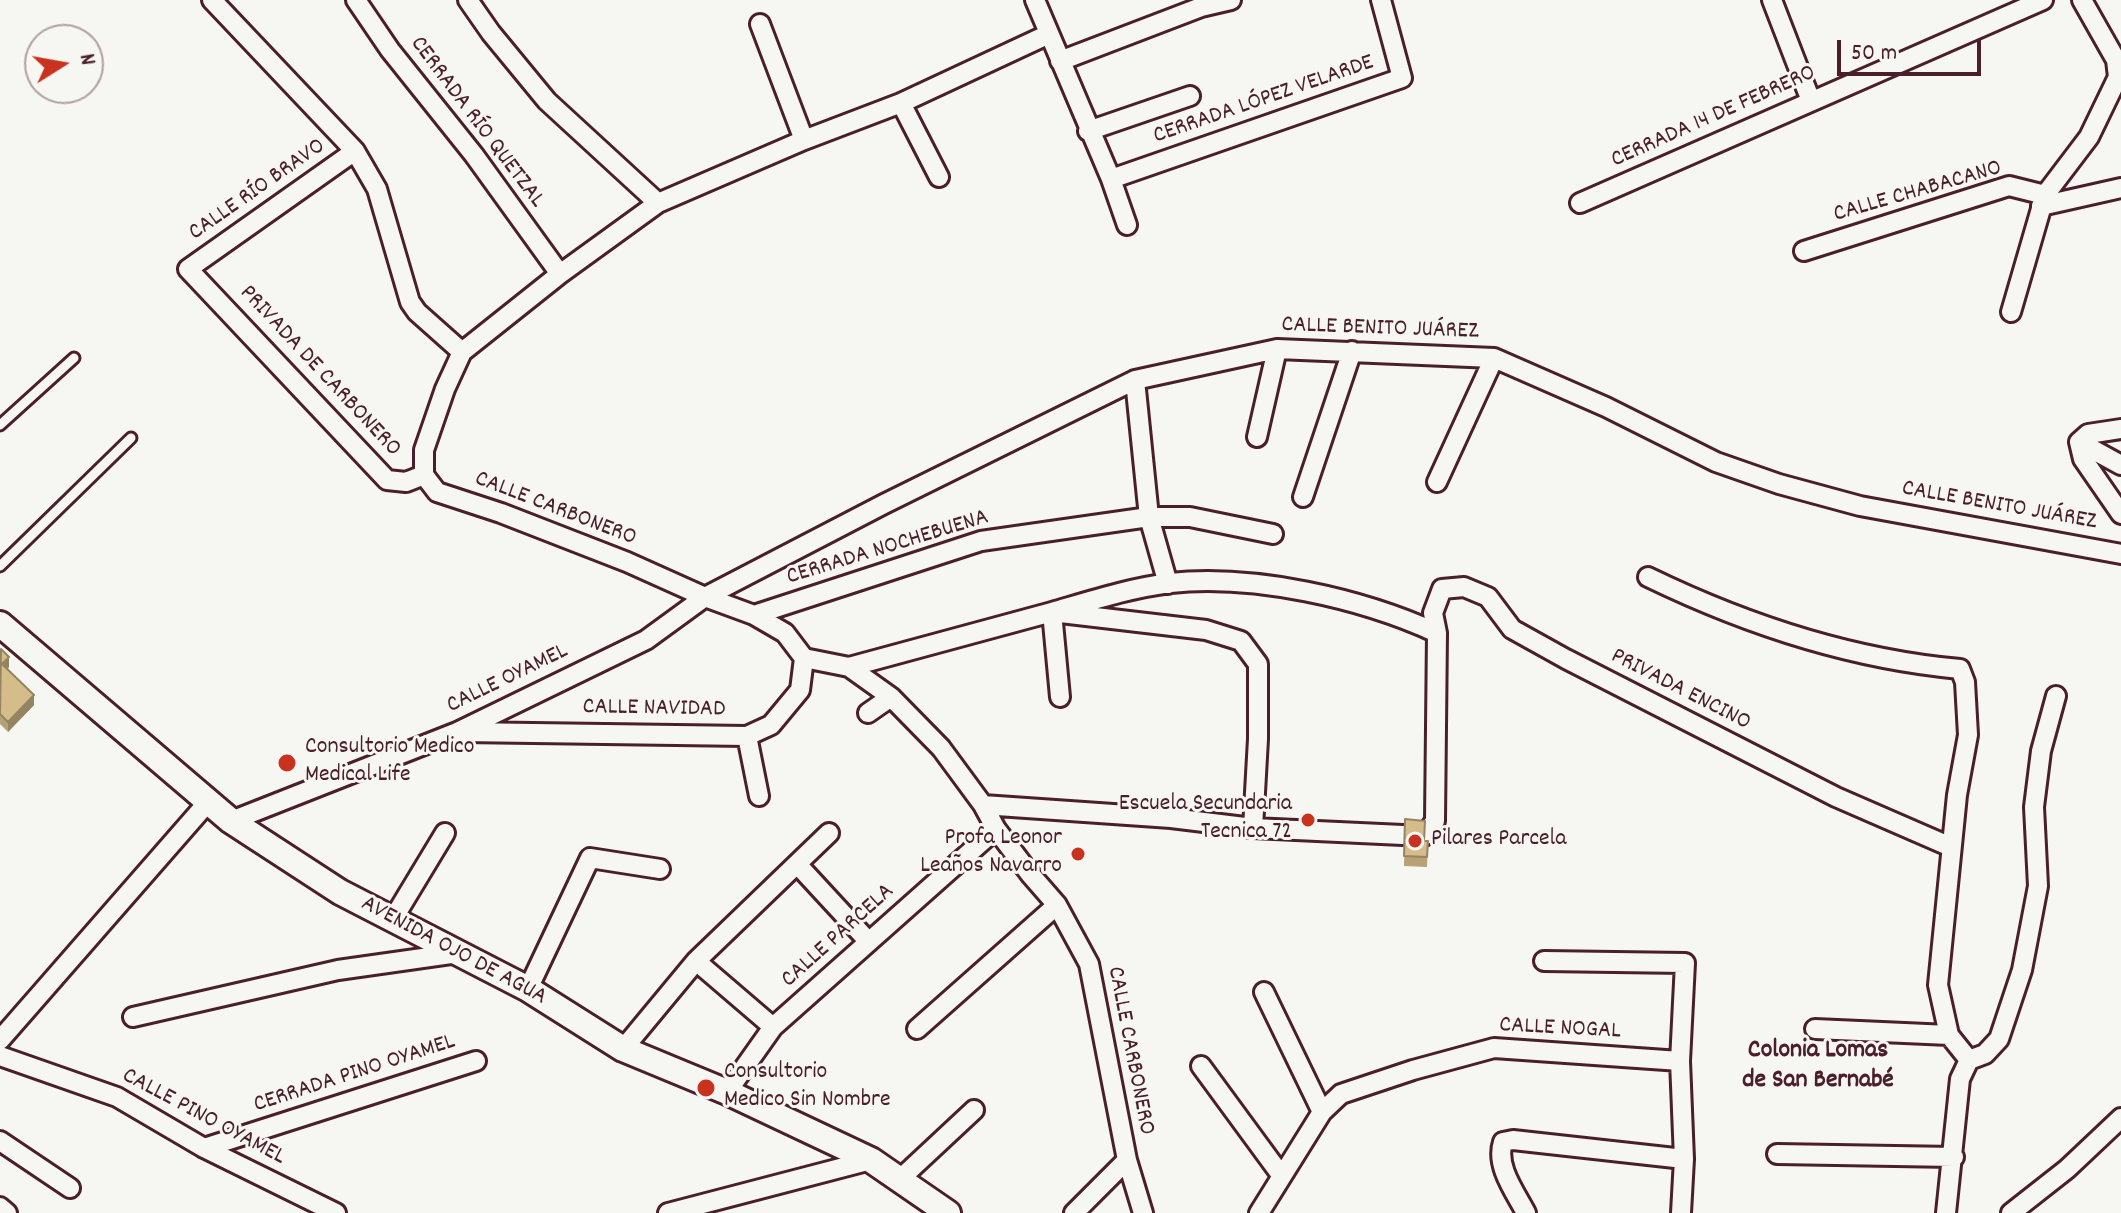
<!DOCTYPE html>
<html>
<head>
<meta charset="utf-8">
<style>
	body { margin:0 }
	#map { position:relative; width:2121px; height:1213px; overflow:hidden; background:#f6f6f2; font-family:Dekko,sans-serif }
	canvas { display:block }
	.north { position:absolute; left:24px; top:24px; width:80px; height:80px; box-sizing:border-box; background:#f6f6f2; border:2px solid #b1a0a2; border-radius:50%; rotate:79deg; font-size:22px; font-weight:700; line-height:32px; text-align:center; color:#4a1f2b }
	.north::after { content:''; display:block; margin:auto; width:28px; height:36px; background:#c8321e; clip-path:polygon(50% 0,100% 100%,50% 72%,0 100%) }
	.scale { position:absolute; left:1837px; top:40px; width:144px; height:36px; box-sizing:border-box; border:4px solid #4a1f2b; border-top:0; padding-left:10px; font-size:24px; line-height:28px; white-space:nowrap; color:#4a1f2b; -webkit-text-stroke:6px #f6f6f2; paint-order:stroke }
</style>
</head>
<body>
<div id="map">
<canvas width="2121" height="1213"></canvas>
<div class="north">N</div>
<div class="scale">50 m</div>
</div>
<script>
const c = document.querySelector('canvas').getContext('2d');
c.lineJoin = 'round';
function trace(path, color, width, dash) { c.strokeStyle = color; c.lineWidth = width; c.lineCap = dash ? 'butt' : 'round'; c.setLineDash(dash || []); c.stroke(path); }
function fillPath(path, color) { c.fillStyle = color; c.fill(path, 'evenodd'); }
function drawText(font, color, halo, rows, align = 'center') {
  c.font = font + ' Dekko,sans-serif'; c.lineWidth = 6; c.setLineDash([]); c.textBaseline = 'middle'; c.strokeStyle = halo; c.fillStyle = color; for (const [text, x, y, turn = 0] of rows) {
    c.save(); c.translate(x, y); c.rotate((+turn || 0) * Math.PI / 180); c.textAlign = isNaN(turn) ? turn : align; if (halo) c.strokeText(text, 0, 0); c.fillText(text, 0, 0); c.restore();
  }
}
const lane = new Path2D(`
	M0 425 74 358
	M0 566 131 438`);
const street = new Path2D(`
	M212 0 355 151 377 189 410 302 417 312 462 352
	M356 0 390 50 474 155 560 274
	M468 0 491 33 547 101 658 203
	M1035 0 1111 179 1127 225
	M1772 0 1811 101
	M760 24 804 140
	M1049 34 901 103 804 140 658 203 560 274 462 352 445 389 424 450V475L437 492 501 513 627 562 705 597 754 615 785 633 804 658 849 667 891 697 941 748 983 805 996 829 1030 874 1057 905 1089 964 1127 1160 1143 1213
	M1060 61 1201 7 1231 0
	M901 103 939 177
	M1088 131 1190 96
	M355 151 188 269 387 480 406 482 424 475
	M1111 179 1402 78 1381 0
	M1580 203 2043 0
	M2041 206 2121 188
	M1804 251 2009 186 2045 195
	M2011 312 2045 195 2089 137 2118 77 2116 60 2082 0
	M1135 380 1149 517 1168 584
	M1257 437 1277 349
	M2079 442 2083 459 2121 514
	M2079 442 2121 465
	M2079 442 2088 434 2121 429
	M1437 482 1494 358
	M1303 497 1352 351
	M1648 577C1747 625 1849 659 1960 669L1965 682 1968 735 1957 795 1938 985 1949 1035 1969 1060 1960 1079 1946 1213
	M754 615 981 541 1149 517H1190L1273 534
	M849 667 1052 612 1206 630 1241 641 1258 664V739L1253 828
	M1060 697 1052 612C1090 601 1130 588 1170 583 1253 574 1361 598 1437 633
	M868 713 891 697
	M462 732 747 736 771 725 800 690 804 658
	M747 736 759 796
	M983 805 1171 818 1253 828 1424 836 1435 821 1437 633 1433 613 1442 589 1464 587 1488 597 1512 629 1566 659 1836 797 1951 847
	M231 821 457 732 646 640 705 597 884 504 1135 380 1277 349 1494 358 1606 407 1716 462 1779 484 1860 506 2121 554
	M797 864 869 942
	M393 919 445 833
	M696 961 773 1027
	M1544 961 1685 963 1680 1061 1684 1159 1681 1213
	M528 989 590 858 660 869
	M1264 992 1322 1112
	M133 1017 338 970 458 953
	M917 1029 1057 905
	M1815 1029 1949 1035
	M0 1040 208 802
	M623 1049 696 961 829 833
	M0 1056 117 1097 204 1148 336 1213
	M1969 1060 1985 1054 1999 1039 2022 970 2038 886 2034 807 2041 751 2056 696
	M1201 1066 1281 1175
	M727 1092 773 1027 996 829
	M0 1141 70 1188
	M204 1148 476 1061
	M1777 1154 1954 1157
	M899 1180 974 1110
	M0 1207 7 1213
	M668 1213 871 1160
	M1074 1213 1127 1160
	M1259 1213 1322 1112 1341 1094 1413 1070 1494 1048 1680 1061
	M1526 1213C1515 1192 1495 1166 1503 1142L1513 1140 1684 1159
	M2011 1213 2067 1169 2121 1118`);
const secondary = new Path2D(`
	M0 624 231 821 340 892 528 989 623 1049 727 1092 871 1160 948 1213`);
const wall = new Path2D(`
	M0 650 9 667 8 669 34 705 8 732 0 724Z
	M1405 819 1425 841H1428L1427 867 1404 866Z`);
const shadedWall = new Path2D(`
	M9 657V667L2 674V664Z
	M34 695V705L8 732V722Z`);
const building = new Path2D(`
	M1 649 9 657 2 664 34 695 8 722 0 714Z
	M1405 819 1425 821 1424 841H1428L1427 857 1404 856Z`);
const markers = [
	[287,763,10,"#c8321e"],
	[1308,820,8,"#c8321e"],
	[1415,841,8,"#c8321e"],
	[1078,854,8,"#c8321e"],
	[706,1088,10,"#c8321e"]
];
const streetNames = [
	["CERRADA LÓPEZ VELARDE",1264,101,-19],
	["CERRADA 14 DE FEBRERO",1714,118,-24],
	["CERRADA RÍO QUETZAL",476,123,53],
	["CALLE RÍO BRAVO",258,191,-35],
	["CALLE CHABACANO",1918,193,-16],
	["CALLE BENITO JUÁREZ",1380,330,2],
	["PRIVADA DE CARBONERO",319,372,47],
	["CALLE BENITO JUÁREZ",1999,507,10],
	["CALLE CARBONERO",555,510,21],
	["CERRADA NOCHEBUENA",888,549,-17],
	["CALLE OYAMEL",508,680,-26],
	["PRIVADA ENCINO",1680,691,27],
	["CALLE NAVIDAD",654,710,1],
	["CALLE PARCELA",839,937,-42],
	["AVENIDA OJO DE AGUA",453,952,28],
	["CALLE NOGAL",1560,1030,3],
	["CALLE CARBONERO",1129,1051,79],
	["CERRADA PINO OYAMEL",355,1075,-18],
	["CALLE PINO OYAMEL",203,1118,28]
];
const poiNames = [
	["Consultorio Medico",305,749],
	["Medical Life",305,777],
	["Escuela Secundaria",1292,806,"right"],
	["Tecnica 72",1292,834,"right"],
	["Profa Leonor",1062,840,"right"],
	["Leaños Navarro",1062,868,"right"],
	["Pilares Parcela",1431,841],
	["Consultorio",724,1074],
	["Medico Sin Nombre",724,1102]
];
const neighbourhoodNames = [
	["Colonia Lomas",1818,1052],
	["de San Bernabé",1818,1082]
];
trace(lane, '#4a1f2b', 15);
trace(street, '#4a1f2b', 24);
trace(secondary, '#4a1f2b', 30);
trace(lane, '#f6f6f2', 9);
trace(street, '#f6f6f2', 18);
trace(secondary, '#f6f6f2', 24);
fillPath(wall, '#b7a278');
fillPath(shadedWall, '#958461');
fillPath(building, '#d5bc8b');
trace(building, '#958461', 2);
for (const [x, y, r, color] of markers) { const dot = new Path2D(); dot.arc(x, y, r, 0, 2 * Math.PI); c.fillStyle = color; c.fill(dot); trace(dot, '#f6f6f2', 3); }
drawText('24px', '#4a1f2b', '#f6f6f2', streetNames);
drawText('24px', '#4a1f2b', '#f6f6f2', poiNames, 'left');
drawText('bold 26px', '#4a1f2b', '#f6f6f2', neighbourhoodNames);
</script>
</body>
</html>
